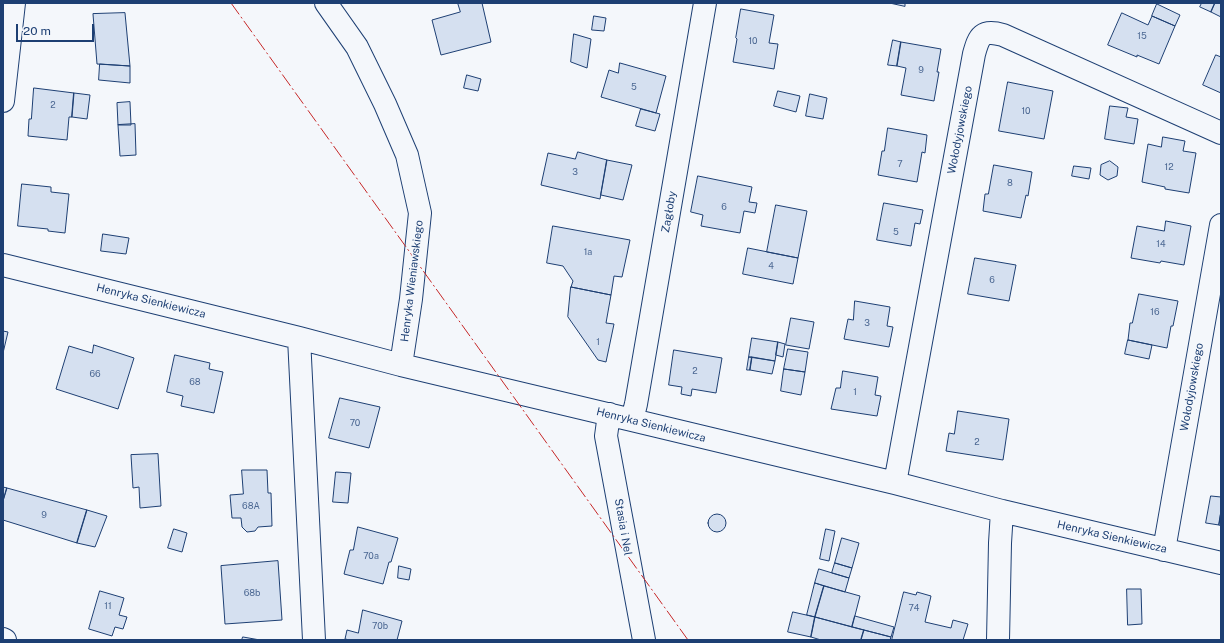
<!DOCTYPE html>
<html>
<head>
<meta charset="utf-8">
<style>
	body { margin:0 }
	#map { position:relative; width:1224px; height:643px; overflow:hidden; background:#f4f7fb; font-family:"Public Sans",sans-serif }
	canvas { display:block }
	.frame { position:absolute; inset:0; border:4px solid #1d3f73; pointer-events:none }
	.scale { position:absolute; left:16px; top:24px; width:78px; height:18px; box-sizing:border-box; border:2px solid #1d3f73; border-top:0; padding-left:5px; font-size:12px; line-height:14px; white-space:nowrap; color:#1d3f73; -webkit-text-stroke:3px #f4f7fb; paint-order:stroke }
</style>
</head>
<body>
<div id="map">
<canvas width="1224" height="643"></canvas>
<div class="frame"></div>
<div class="scale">20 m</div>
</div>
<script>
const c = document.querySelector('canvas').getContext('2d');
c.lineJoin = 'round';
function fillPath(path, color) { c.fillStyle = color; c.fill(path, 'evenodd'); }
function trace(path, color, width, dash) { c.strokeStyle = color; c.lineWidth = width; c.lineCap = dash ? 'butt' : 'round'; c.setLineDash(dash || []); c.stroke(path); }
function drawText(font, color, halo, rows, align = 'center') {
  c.font = font + ' "Public Sans",sans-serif'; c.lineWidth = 3; c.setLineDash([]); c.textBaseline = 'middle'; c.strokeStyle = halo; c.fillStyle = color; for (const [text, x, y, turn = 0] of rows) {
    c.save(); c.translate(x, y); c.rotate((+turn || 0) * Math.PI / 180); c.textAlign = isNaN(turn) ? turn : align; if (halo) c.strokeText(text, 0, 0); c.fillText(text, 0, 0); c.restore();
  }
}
const building = new Path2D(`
	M458 3H482L491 42 441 55 432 20 460 12Z
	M890 3H905V6Z
	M1202 3H1215L1211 12 1200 7Z
	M1215 3H1221V17L1211 12Z
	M1157 4 1180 15 1175 26 1152 16Z
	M741 9 774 15 769 43 778 44 774 69 733 62 737 39 736 38Z
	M125 13 130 66 97 64 93 14Z
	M1122 13 1148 25 1152 16 1175 26 1159 64 1137 55V57L1108 45Z
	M594 16 606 18 604 31 592 30Z
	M574 34 591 39 587 68 571 62Z
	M893 40 901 42 897 66 888 65Z
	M901 42 941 49 937 72H939L934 101 901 95 906 68 897 66Z
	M1216 55 1221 57V93L1203 85Z
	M620 63 666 76 656 113 601 97 609 70 618 73Z
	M100 64 130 66V83L99 80Z
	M467 75 481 79 478 91 464 88Z
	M1008 82 1053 91 1044 139 999 131Z
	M34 88 74 93 72 117H69L67 140 28 136 29 119H31Z
	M778 91 800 96 796 112 774 106Z
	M74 93 90 95 87 119 72 117Z
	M810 94 827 98 823 119 806 116Z
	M130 102 131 125H118L117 103Z
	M1110 106 1128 108 1126 117 1138 119 1134 144 1105 139Z
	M641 109 660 114 655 131 636 126Z
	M135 124 136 155 120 156 118 125Z
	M888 128 927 135 925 153 922 152 917 182 878 175 882 151H884Z
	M1163 137 1185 141 1183 151 1196 153 1189 193 1165 189V187L1142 182 1148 144 1161 147Z
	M578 152 607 160 600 199 541 185 548 153 575 159Z
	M607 160 632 165 623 200 601 195Z
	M1110 161 1118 167 1117 176 1108 180 1100 175 1101 165Z
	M994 165 1032 172 1028 196 1026 195 1021 218 983 211 985 194H988Z
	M1074 166 1091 168 1089 179 1072 176Z
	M698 176 752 187 749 202 757 203 755 213 744 211 740 233 701 226 703 215 691 212Z
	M22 184 51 187V192L69 194 65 233 48 231V229L18 226Z
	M884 203 923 210 920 224 915 223 911 246 877 240Z
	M776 205 807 211 798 258 767 252Z
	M1166 221 1191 226 1184 265 1161 261 1160 263 1131 258 1137 226 1164 231Z
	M553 226 630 240 622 277 614 276 611 295 571 287 573 281 563 266 547 263Z
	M103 234 129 238 126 254 101 251Z
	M748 248 798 258 793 284 743 274Z
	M975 258 1016 265 1009 301 968 294Z
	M571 287 611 295 606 323 614 324 606 362 598 360 568 317Z
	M1139 294 1178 301 1173 326H1171L1167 348 1128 340 1130 323H1132Z
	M855 301 890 307 887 326 893 327 889 347 844 339 848 319 853 320Z
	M791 318 814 322 809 349 786 345Z
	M3 331 8 332 3 353Z
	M752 338 778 342 775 361 749 357Z
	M1128 340 1152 345 1149 359 1125 354Z
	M778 342 785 344 783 357 776 355Z
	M94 345 134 358 118 409 56 389 69 346 92 353Z
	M788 349 808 352 805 372 784 369Z
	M674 350 722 358 716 393 692 389 691 396 681 394 682 387 669 385Z
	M175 355 210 363 209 369 223 372 214 413 181 406 183 396 167 392Z
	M749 357H752L750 370H747Z
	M752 357 775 361 772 374 750 370Z
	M784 369 805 372 801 395 781 391Z
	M843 371 878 377 875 395 881 396 877 416 831 409 836 388H840Z
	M340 398 380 407 369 448 329 438Z
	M958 411 1009 419 1003 460 946 451 949 433 954 434Z
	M158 454 161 506 140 508 139 487 133 488 131 455Z
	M242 470H267L268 493H271L272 526 258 527 255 531 247 532 242 527 241 518H232L230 495 243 494Z
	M336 472 351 473 348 503 333 502Z
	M3 487 7 488 3 501Z
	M7 488 87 510 77 543 3 520V501Z
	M1211 496 1221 497V511L1219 525 1206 523Z
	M87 510 107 516 95 547 77 543Z
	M1221 511V526L1219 525Z
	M708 523a9 9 0 1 1 18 0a9 9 0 1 1-18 0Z
	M358 527 398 538 391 562H389L383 584 344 574 350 550H353Z
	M174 529 187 533 182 552 168 548Z
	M826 529 835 531 829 561 820 559Z
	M842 538 859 543 852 568 835 563Z
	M278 561 282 620 225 624 221 566Z
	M835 563 852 568 849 578 832 573Z
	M399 566 411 569 409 580 398 578Z
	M819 569 849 578 845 592 815 583Z
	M815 583 824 586 815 617 807 615Z
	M824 586 860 596 852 627 815 617Z
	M1127 589H1141L1142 624 1128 625Z
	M100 591 124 598 119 615 127 617 123 629 115 627 112 636 89 629Z
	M904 592 916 595 917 592 931 596 925 622 951 628 953 620 968 624 963 640H892Z
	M363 610 402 621 397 640H350L345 639 347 630 358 633Z
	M793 612 815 617 811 637 788 632Z
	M855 616 894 627 891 637 852 627Z
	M815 617 864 630 861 640H821L811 637Z
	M864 630 891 637 890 640H861Z
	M243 637 260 640H242Z`);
const minor = new Path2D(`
	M326 3 357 47 385 104 407 155 420 213 411 299 401 365
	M3 101 14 3
	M3 265 299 338 401 365 632 420 895 483 1002 511 1221 563
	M299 338 314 640
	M609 414 606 436 644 640
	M632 420 636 404 705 3
	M895 483 974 54C979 36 982 29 1003 35L1221 133
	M1164 550 1221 225
	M3 639 5 640
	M998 640 1000 543 1002 511`);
const power = new Path2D(`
	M231 3 688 640`);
const numberNames = [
	["15",1142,36],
	["10",753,41],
	["9",921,70],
	["5",634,87],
	["2",53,105],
	["10",1026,111],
	["7",900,164],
	["12",1169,167],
	["3",575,172],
	["8",1010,183],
	["6",724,207],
	["5",896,232],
	["14",1161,244],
	["1a",588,252],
	["4",771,266],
	["6",992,280],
	["16",1155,312],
	["3",867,323],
	["1",598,342],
	["2",695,371],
	["66",95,374],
	["68",195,382],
	["1",855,392],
	["70",355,423],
	["2",977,442],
	["68A",251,506],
	["9",44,515],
	["70a",371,556],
	["68b",252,593],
	["11",108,606],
	["74",914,608],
	["70b",380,626]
];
const streetNames = [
	["Wołodyjowskiego",960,130,-79],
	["Zagłoby",669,212,-80],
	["Henryka Wieniawskiego",412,281,-83],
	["Henryka Sienkiewicza",151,301,14],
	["Wołodyjowskiego",1192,387,-80],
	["Henryka Sienkiewicza",651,425,14],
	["Stasia i Nel",623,527,80],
	["Henryka Sienkiewicza",1112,537,13]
];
fillPath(building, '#d5e0f0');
trace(building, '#1d3f73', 1);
trace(minor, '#1d3f73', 24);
trace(minor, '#f4f7fb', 22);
trace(power, '#c62828', 1, [14, 3, 2, 3]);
drawText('9px', '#4b6792', null, numberNames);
drawText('11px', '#1d3f73', '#f4f7fb', streetNames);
</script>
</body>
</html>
